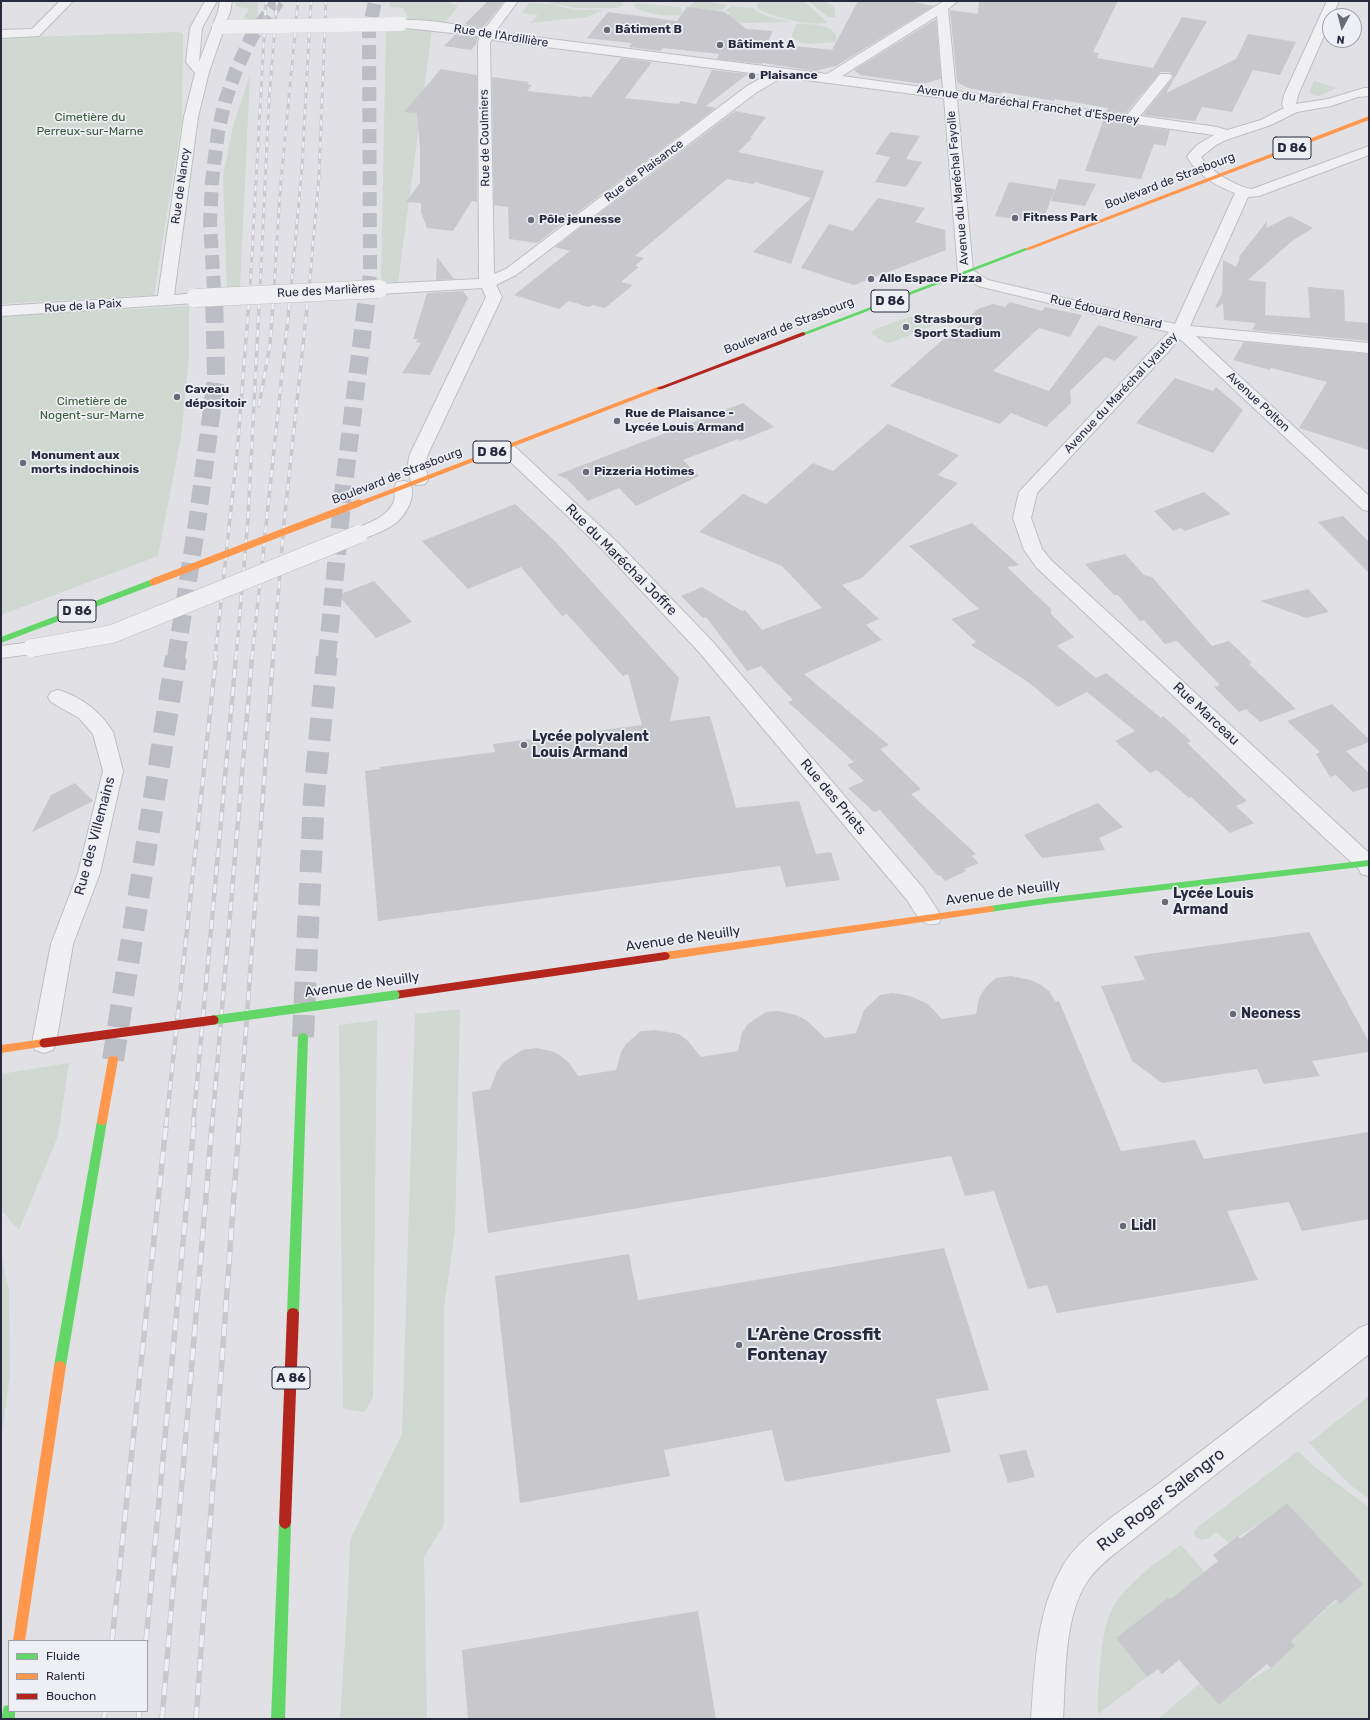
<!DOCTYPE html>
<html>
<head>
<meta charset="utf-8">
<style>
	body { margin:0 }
	#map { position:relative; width:1370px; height:1720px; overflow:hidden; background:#e1e1e5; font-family:Rubik,sans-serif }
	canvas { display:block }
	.frame { position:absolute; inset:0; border:2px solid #282a3e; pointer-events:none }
	.legend { position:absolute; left:8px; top:1640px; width:140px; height:72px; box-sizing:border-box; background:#eeeff5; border:1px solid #9fa0ac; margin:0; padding:5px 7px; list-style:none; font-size:12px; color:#282a3e }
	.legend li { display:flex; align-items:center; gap:8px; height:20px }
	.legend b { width:20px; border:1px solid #9fa0ac }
	.north { position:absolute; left:1322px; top:8px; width:40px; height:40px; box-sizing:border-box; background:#eeeff5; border:1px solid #9fa0ac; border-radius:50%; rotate:187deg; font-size:11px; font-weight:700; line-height:16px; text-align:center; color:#282a3e }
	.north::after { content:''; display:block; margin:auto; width:14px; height:18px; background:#696a78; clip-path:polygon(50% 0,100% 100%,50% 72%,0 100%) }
</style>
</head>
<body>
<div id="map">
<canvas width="1370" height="1720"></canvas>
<div class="frame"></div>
<ul class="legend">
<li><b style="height:5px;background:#63d668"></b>Fluide</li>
<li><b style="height:5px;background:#ff974d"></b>Ralenti</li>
<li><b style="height:5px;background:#b3261e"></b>Bouchon</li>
</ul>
<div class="north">N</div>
</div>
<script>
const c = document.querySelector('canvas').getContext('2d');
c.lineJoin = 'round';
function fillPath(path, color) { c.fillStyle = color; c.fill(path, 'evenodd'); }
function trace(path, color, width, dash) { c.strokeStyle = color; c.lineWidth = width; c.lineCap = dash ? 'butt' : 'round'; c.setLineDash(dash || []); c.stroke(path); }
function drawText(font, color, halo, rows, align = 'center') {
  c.font = font + ' Rubik,sans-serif'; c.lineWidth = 3.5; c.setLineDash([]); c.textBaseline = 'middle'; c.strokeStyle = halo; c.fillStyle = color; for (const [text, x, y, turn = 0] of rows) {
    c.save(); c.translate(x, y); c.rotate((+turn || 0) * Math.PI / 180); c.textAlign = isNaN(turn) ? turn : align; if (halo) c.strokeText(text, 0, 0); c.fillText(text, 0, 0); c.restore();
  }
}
const green = new Path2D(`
	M236 1H258V21L243 18 249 9 235 6Z
	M390 1H446L458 6 446 22 409 21 403 8 389 7Z
	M547 1H620L624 5 616 8H575L546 2Z
	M696 1H701L728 5 721 11 716 10 712 16 687 8Z
	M760 1H804L827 22C816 28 769 16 758 9L757 5Z
	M808 1C821 1 838 1 835 17H828Z
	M529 3 552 4 573 10H603L587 17 530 23 538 15 522 13Z
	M637 3 679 7 681 8 682 15C672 17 641 14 634 6Z
	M732 6 752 8 760 13 772 18 792 22 749 23 722 22 730 12 725 11Z
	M796 24C807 23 842 25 836 42 823 42 800 49 792 36Z
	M386 29 432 30 398 282 381 281Z
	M178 32 183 34 182 119 154 295 1 304V38Z
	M250 75 240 287 227 288 223 177 233 126Z
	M1314 81 1337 88 1319 96 1312 95 1310 91Z
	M189 306V356L181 437 158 556 1 615V316Z
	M924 312 938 322 937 324 892 342 886 343 871 333 875 329Z
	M460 1009 455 1231 444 1308V1525L424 1557 427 1719H340L348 1594 350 1540 402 1434 415 1014Z
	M377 1020 373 1397 365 1412 343 1409 339 1025Z
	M69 1063 58 1136 19 1230 1 1210V1074Z
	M1 1254 9 1291 10 1375 1 1439Z
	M1369 1396V1499L1349 1484 1309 1443Z
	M1298 1451 1315 1467 1369 1507V1719H1158L1200 1683 1219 1705 1244 1684 1272 1667 1295 1646 1286 1635 1313 1621 1337 1600 1340 1603 1363 1584 1287 1503 1263 1521 1229 1543 1216 1532 1209 1538 1202 1540 1195 1536 1194 1532 1198 1527Z
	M1181 1545 1209 1577 1175 1604 1169 1597 1117 1638 1147 1677 1098 1714C1098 1689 1100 1631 1112 1609 1129 1581 1155 1563 1181 1545Z`);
const building = new Path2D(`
	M488 1H504L483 28 465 24Z
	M858 1H909L934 6 836 66 814 71 763 63 761 64 717 59 719 54 663 48 660 51 629 47 632 43 587 38 608 12 677 21 687 7 725 12 746 29 773 31 767 43 832 50Z
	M979 1H1118L1093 52 1099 53 1097 58 1153 68 1182 17 1207 21 1166 93 1236 59 1248 34 1296 42 1280 75 1253 70 1232 112 1202 107 1195 121 1143 115 1174 77 1170 72H1160L1126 113 1107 111 1108 108 1055 99 1054 101 1002 92 1001 94 968 88 957 82 950 10 978 14Z
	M936 19 941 79 922 84 860 75 854 70Z
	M455 35 478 37 476 44 471 50 444 46Z
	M621 58 652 62 625 98 679 104 681 101 696 104 712 70 748 74 706 106 716 108 537 243 509 239 508 207 494 205 492 77 529 82 527 84 532 85 527 91 582 97 583 96 591 97Z
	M441 69 477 75V202L472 201 453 231 427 228 421 212V203L406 202 420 183V149L417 113 404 112Z
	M735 111 766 117 750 138H752L738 152 824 171 791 264 753 252 811 198 755 182 753 184 727 179 635 256 644 258 635 266 639 267 621 282 633 285 605 308 593 305 589 307 569 301 559 309 514 295 570 251 555 247Z
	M1103 121 1170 130 1166 146 1154 144 1141 179 1085 171Z
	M890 132 920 136 906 159 922 162 906 187 875 182 890 157 875 154Z
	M1059 179 1096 184 1085 206 1051 201Z
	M1009 182 1055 189 1042 223 995 216Z
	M878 198 925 208 915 222 945 230 946 250 854 285 801 268 829 224 853 231Z
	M1290 216 1313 228 1292 241 1248 280 1266 282 1265 315 1310 318 1308 287 1344 290 1345 321 1369 323V341L1252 330 1256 323 1224 320 1223 303 1217 308 1215 307 1222 294 1223 260 1236 267 1240 258H1238L1267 221 1266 228Z
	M437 257 454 279 436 280Z
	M463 291 468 298 430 375 402 373 421 343 416 342 418 339H413L427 293Z
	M1010 302 1042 311 1045 307 1082 315 1070 337 1039 328 993 371 1049 391 1098 325 1138 337 1115 361 1105 357 1070 391 1071 403 1046 427 1011 413 1000 424 890 386 978 309 993 304 1005 307Z
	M1244 342 1369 354V450L1299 428 1327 382 1271 368 1270 370 1233 360Z
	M1175 378 1213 391 1216 387 1243 410 1213 453 1136 423Z
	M743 403 774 427 740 441 738 439 683 460 699 476 636 506 619 488 588 501 567 479 557 475Z
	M888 424 959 455 938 475 958 483 862 578 842 585 879 619 866 625 882 640 804 674 889 745 880 749 921 789 911 794 976 854 972 856 979 863 964 869 966 871 945 881 940 875 938 876 880 810 874 812 848 788 864 781 847 765 854 762 788 702 793 700 761 666 747 671 706 617 703 618 681 596 702 587 742 611 745 610 762 630 822 608 782 566 699 532 743 494 766 504 813 463 833 471Z
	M1204 492 1231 514 1185 531 1181 528 1173 531 1154 511Z
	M515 504 554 540 679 678 670 721 710 716 736 808 799 801 816 854 831 852 840 880 786 887 780 866 378 921 365 771 380 769V767L495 752 493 744 642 725 628 674 623 676 567 614 562 616 521 567 468 589 422 541Z
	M1343 516 1369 542V573L1318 522Z
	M972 523 1019 565 1007 567 1051 609V614L1074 637 1057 646 1096 678 1106 673 1161 718 1163 716 1191 741 1187 743 1247 801 1236 806 1254 823 1230 833 1191 797 1189 798 1157 770 1150 773 1115 741 1135 731 1087 692 1058 707 1028 682 971 645 976 642 951 619 979 609 909 546Z
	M1125 554 1144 575 1152 577 1212 646 1229 641 1252 663 1249 664 1296 709 1260 722 1246 709 1239 712 1214 687 1220 685 1177 641 1165 644 1144 620 1140 621 1118 595H1114L1085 564Z
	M374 581 412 622 376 638 338 595Z
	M1308 589 1329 612 1306 618 1260 601Z
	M1332 704 1369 739V742L1346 751 1369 773V787L1353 792 1336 775 1330 777 1316 754 1320 752 1287 721Z
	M75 783 93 801 32 832 51 795Z
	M1098 803 1123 827 1099 838 1105 850 1042 858 1024 835Z
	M1309 932 1369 1042V1052L1312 1061 1320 1076 1264 1084 1257 1069 1162 1083 1132 1061 1101 986 1145 980 1134 956Z
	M1011 976 1031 980 1041 985 1049 991 1056 1002 1059 1001 1121 1151 1195 1140 1204 1159 1369 1132V1219L1302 1231 1289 1202 1227 1211 1258 1280 1057 1313 1047 1285 1028 1289 994 1191 965 1196 951 1156 488 1233 472 1092 490 1089 497 1071 504 1062 522 1050 536 1048 551 1051 560 1055 569 1063 578 1076 616 1070 621 1052 626 1044 641 1031 656 1030 679 1034 688 1041 701 1057 738 1051 742 1033 747 1025 755 1019 766 1012 778 1011 796 1015 806 1020 825 1038 856 1033 864 1010 880 995 893 993 910 996 928 1004 942 1019 976 1014 979 998 986 987 996 978Z
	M944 1248 989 1390 936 1399 951 1452 785 1482 772 1430 664 1450 670 1476 520 1503 495 1276 629 1254 638 1300Z
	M1026 1450 1035 1477 1008 1483 999 1455Z
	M1287 1503 1363 1584 1340 1604 1336 1599 1291 1641 1295 1646 1271 1668 1267 1664 1219 1705 1179 1660 1162 1674 1158 1669 1147 1677 1116 1638 1169 1597 1171 1599 1218 1561 1213 1555 1238 1536 1240 1539Z
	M698 1611 716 1719H468L462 1650Z`);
const highwayTunnelFar2 = new Path2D(`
	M214 290 210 223 212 181 218 132 225 102 236 70 252 36 278 1
	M368 290 370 273 369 30 375 1`);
const highwayTunnelFar1 = new Path2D(`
	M176 658 197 523 216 378 214 289
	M327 658 343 493 368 289`);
const highwayTunnel = new Path2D(`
	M303 1037 314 797 327 657
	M113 1060 176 657`);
const street = new Path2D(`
	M60 1H73L39 36 1 38V30L32 29Z
	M205 1H217L202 28 199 62 218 12 220 1H232L230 12 209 72 198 117 174 295 195 293 201 295 203 298 201 301 195 303 1 316V306L158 296 184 117 195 73 186 62 190 28Z
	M506 1H518L495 32 827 74 944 1H958L948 9 956 91 1127 115 1160 74H1170L1172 77 1140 116 1217 127 1227 130 1261 120 1284 108 1282 105 1284 95 1327 1H1339L1332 16H1330V22L1298 95 1296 104 1328 99 1364 88H1369V96L1358 97 1331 106 1297 112 1271 125 1226 140 1216 145 1201 157C1207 169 1238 188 1252 189L1369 146V155L1259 196 1248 197 1190 326 1369 343V353L1196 336 1369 496V511L1363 510 1180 339 1037 493 1031 518 1042 549 1051 560 1369 853V876L1361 874 1359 869 1327 840 1037 568 1024 550 1013 518 1019 492 1169 332 978 286 961 275 958 272 944 98 783 77 757 92 516 275 496 285 502 297 428 454 425 463 428 480 425 484 419 485 413 484C407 475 407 464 410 454L486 297 482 288 379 294 374 292 371 289 374 286 379 284 479 279 478 43 480 36 397 27 395 24 397 21C414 17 465 25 484 30ZM937 16 943 90 842 76ZM492 39 499 41 767 75 747 86 506 269 494 274 490 43ZM957 99 1214 135 1197 145 1187 156C1196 175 1217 186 1235 193L1175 324 988 280 973 270Z
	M505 442 511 443 617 542 713 642 923 888 942 917 939 923C921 929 916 913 907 900L699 652 603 550 499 451 496 447 499 443Z
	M403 481 409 482C418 495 406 514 396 523 391 527 365 540 359 539 357 539 355 538 353 538L350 534 353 530C367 523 388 518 394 501 396 494 392 488 397 482Z
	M32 642 39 643 42 648 39 653 1 658V646Z
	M58 690C80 696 101 712 113 732L123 771 100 873 73 944 56 1043 53 1050 44 1053 35 1050 32 1043 51 944 78 873 103 771 93 734 79 718 51 702 48 697 51 692Z
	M1369 1324V1354L1122 1548C1110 1557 1098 1567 1089 1579 1063 1615 1066 1677 1063 1719H1031C1035 1666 1036 1611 1064 1564 1080 1536 1131 1504 1158 1484 1226 1432 1293 1381 1359 1328Z`);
const fast = new Path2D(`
	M1025 248 1030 249 805 335 800 334Z
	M150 580H156L157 582 156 584 1 643V637Z
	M1369 860V866L1045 904 990 912 987 911 985 909 987 907 990 906 1045 898Z
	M303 1033 306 1034 308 1037 299 1313 297 1317 293 1318 289 1317 287 1313 298 1037 300 1034Z
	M102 1117 106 1118 107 1121 66 1366 64 1370 60 1371 56 1370 54 1366 97 1121 98 1118Z
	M285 1517 289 1519 291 1523 285 1719H271L279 1523 281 1519Z
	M9 1705V1711H15V1719H1L4 1706Z`);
const slow = new Path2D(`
	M1369 116V120L1029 250 1024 249Z
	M660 386 663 388 662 389 362 505H356L355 503Z
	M990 906 993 907 995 909 993 911 990 912 665 960 662 959 660 956 662 953 665 952Z
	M44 1039 47 1040 49 1043 47 1046 1 1053V1045Z
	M113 1056 117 1057 118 1060 107 1121 106 1124 102 1125 98 1124 97 1121 108 1060 109 1057Z
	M60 1361 64 1362 66 1366 25 1641H13L54 1366 56 1362Z`);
const jam = new Path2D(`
	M803 332 805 333V335L662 389H658L657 388Z
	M665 952 668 953 670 956 668 959 665 960 395 999 392 998 390 995 392 992 395 991Z
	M293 1308 297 1309 299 1313 291 1523 289 1527 285 1529 281 1527 279 1523 287 1313 289 1309Z`);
const railFar3 = new Path2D(`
	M250 290 266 1
	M260 290 269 101 277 1
	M274 290 280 192 298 1
	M291 290 302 167 311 1
	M309 290 319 176 326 1`);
const railFar2 = new Path2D(`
	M259 406 270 344 274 289
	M215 658 237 453 250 289
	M236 658 248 519 260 289
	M252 658 291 289
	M273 658 284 523 309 289`);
const railFar1 = new Path2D(`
	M166 1126 216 657
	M193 1126 236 657
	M212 1126 252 657
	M239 1126 273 657`);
const rail = new Path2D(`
	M112 1641 166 1125
	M146 1641 194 1125
	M139 1711V1719
	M104 1719 105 1711
	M162 1719 212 1125
	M196 1719 239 1125`);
const streetBridgeFar1 = new Path2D(`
	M219 27 401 24
	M360 290 379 289`);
const streetBridge = new Path2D(`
	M195 298 379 289
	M32 648 112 634 359 534`);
const fastBridge = new Path2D(`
	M214 1020 395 995`);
const slowBridge = new Path2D(`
	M153 582 359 503`);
const jamBridge = new Path2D(`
	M44 1043 214 1020`);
const markers = [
	[607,30,4,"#696a78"],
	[720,45,4,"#696a78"],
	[752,76,4,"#696a78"],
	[1015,218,4,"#696a78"],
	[531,220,4,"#696a78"],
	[871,279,4,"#696a78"],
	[906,327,4,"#696a78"],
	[177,397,4,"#696a78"],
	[617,421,4,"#696a78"],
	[23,463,4,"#696a78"],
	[586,472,4,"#696a78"],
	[524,745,4,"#696a78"],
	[1165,902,4,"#696a78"],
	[1233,1014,4,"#696a78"],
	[1123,1226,4,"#696a78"],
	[739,1345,4,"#696a78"]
];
const farPoinames = [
	["Bâtiment B",615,30],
	["Bâtiment A",728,45],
	["Plaisance",760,76],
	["Fitness Park",1023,218],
	["Pôle jeunesse",539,220],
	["Allo Espace Pizza",879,279],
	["Strasbourg",914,320],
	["Sport Stadium",914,334],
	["Caveau",185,390],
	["dépositoir",185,404],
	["Rue de Plaisance -",625,414],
	["Lycée Louis Armand",625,428],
	["Monument aux",31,456],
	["morts indochinois",31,470],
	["Pizzeria Hotimes",594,472]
];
const farStreetnames = [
	["Rue de l'Ardillière",501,36,9],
	["Avenue du Maréchal Franchet d'Esperey",1028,105,8],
	["Rue de Coulmiers",485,138,-91],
	["Rue de Plaisance",644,171,-37],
	["Boulevard de Strasbourg",1170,181,-21],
	["Rue de Nancy",181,186,-82],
	["Avenue du Maréchal Fayolle",958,188,-95],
	["Rue des Marlières",326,291,-3],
	["Rue de la Paix",83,306,-4],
	["Rue Édouard Renard",1106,312,13],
	["Boulevard de Strasbourg",789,326,-21],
	["Avenue du Maréchal Lyautey",1121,393,-47],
	["Avenue Polton",1258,402,43],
	["Boulevard de Strasbourg",397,476,-21]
];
const farParknames = [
	["Cimetière du",90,118],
	["Perreux-sur-Marne",90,132],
	["Cimetière de",92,402],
	["Nogent-sur-Marne",92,416]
];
const shields = [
	[1292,148,38],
	[890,301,38],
	[492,452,38],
	[77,611,38],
	[291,1378,38]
];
const shieldNames = [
	["D 86",1292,148],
	["D 86",890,301],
	["D 86",492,452],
	["D 86",77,611],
	["A 86",291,1378]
];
const streetNames = [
	["Rue du Maréchal Joffre",621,560,45],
	["Rue Marceau",1206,714,43],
	["Rue des Priets",833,797,50],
	["Rue des Villemains",95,836,-75],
	["Avenue de Neuilly",1003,893,-8],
	["Avenue de Neuilly",683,939,-8],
	["Avenue de Neuilly",362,985,-8]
];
const poiNames = [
	["Lycée polyvalent",532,737],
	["Louis Armand",532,753],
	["Lycée Louis",1173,894],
	["Armand",1173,910],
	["Neoness",1241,1014],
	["Lidl",1131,1226]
];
const nearPoinames = [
	["L’Arène Crossfit",747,1335],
	["Fontenay",747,1355]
];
const nearStreetnames = [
	["Rue Roger Salengro",1161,1500,-38]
];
fillPath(green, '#cfd8d1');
fillPath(building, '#c7c7cc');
trace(highwayTunnelFar2, '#bcbcc4', 14, [14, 7]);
trace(highwayTunnelFar1, '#bcbcc4', 18, [18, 8]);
trace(highwayTunnel, '#bcbcc4', 22, [22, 11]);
trace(street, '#bfbfc3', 2);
fillPath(street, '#f0f0f2');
fillPath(fast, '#63d668');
fillPath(slow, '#ff974d');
fillPath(jam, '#b3261e');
trace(railFar3, '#c9c9cd', 3);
trace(railFar2, '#c9c9cd', 3.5);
trace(railFar1, '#c9c9cd', 4.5);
trace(rail, '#c9c9cd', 5.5);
trace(railFar3, '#eeeff5', 2, [5.5]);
trace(railFar2, '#eeeff5', 2.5, [7]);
trace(railFar1, '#eeeff5', 3, [9]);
trace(rail, '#eeeff5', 4, [12]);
trace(streetBridgeFar1, '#bfbfc3', 14, []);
trace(streetBridge, '#bfbfc3', 19, []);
trace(streetBridgeFar1, '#f0f0f2', 14);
trace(streetBridge, '#f0f0f2', 18);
trace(fastBridge, '#63d668', 9);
trace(slowBridge, '#ff974d', 7);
trace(jamBridge, '#b3261e', 9);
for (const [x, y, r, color] of markers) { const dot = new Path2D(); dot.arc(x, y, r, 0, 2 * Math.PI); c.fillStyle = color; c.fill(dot); trace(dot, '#eeeff5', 1.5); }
drawText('bold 12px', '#282a3e', '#eeeff5', farPoinames, 'left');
drawText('12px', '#282a3e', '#eeeff5', farStreetnames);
drawText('12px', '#36593a', '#eeeff5', farParknames);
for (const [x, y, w] of shields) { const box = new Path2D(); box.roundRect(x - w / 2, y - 11, w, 22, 3); c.fillStyle = '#eeeff5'; c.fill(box); trace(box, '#282a3e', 1); }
drawText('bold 13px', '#282a3e', null, shieldNames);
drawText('14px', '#282a3e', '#eeeff5', streetNames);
drawText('bold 14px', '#282a3e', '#eeeff5', poiNames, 'left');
drawText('bold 17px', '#282a3e', '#eeeff5', nearPoinames, 'left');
drawText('17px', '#282a3e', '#eeeff5', nearStreetnames);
</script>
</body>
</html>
